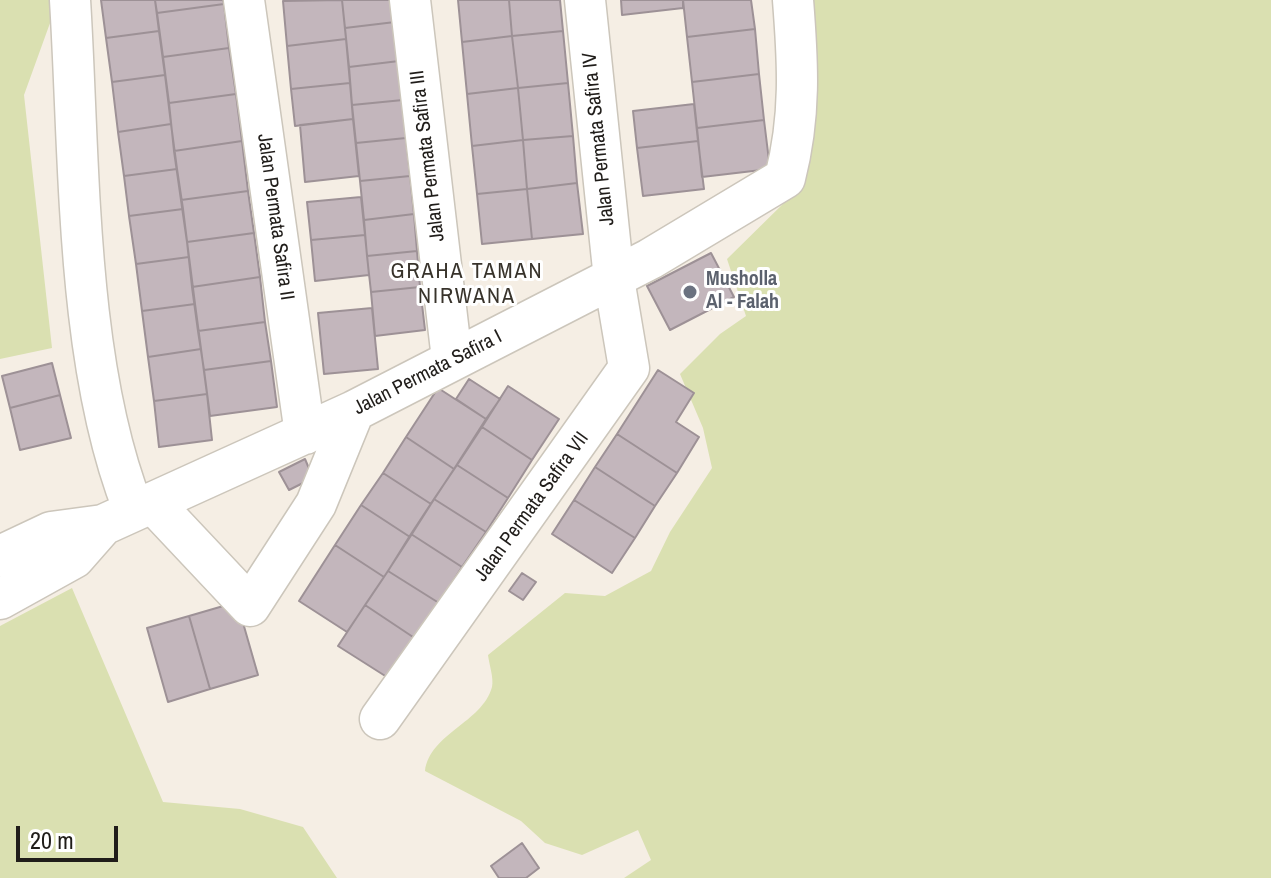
<!DOCTYPE html>
<html>
<head>
<meta charset="utf-8">
<style>
	body { margin:0 }
	#map { position:relative; width:1271px; height:878px; overflow:hidden; background:#f5eee4; font-family:"Archivo Narrow",sans-serif }
	canvas { display:block }
	.scale { position:absolute; left:16px; top:826px; width:102px; height:36px; box-sizing:border-box; border:4px solid #201d1a; border-top:0; padding-left:10px; font-size:24px; line-height:28px; white-space:nowrap; color:#201d1a; -webkit-text-stroke:6px #fff; paint-order:stroke }
</style>
</head>
<body>
<div id="map">
<canvas width="1271" height="878"></canvas>
<div class="scale">20 m</div>
</div>
<script>
const c = document.querySelector('canvas').getContext('2d');
c.lineJoin = 'round';
function fillPath(path, color) { c.fillStyle = color; c.fill(path, 'evenodd'); }
function trace(path, color, width, dash) { c.strokeStyle = color; c.lineWidth = width; c.lineCap = dash ? 'butt' : 'round'; c.setLineDash(dash || []); c.stroke(path); }
function drawText(font, color, halo, rows, align = 'center') {
  c.font = font + ' "Archivo Narrow",sans-serif'; c.lineWidth = 6; c.setLineDash([]); c.textBaseline = 'middle'; c.strokeStyle = halo; c.fillStyle = color; for (const [text, x, y, turn = 0] of rows) {
    c.save(); c.translate(x, y); c.rotate((+turn || 0) * Math.PI / 180); c.textAlign = isNaN(turn) ? turn : align; if (halo) c.strokeText(text, 0, 0); c.fillText(text, 0, 0); c.restore();
  }
}
const green = new Path2D(`
	M0 0H52L54 12 24 95 52 348 0 359Z
	M810 0H1271V878H624L651 860 638 830 582 855 545 843 521 821 425 771C430 733 482 723 492 687 494 678 489 664 488 655L565 593 605 596 651 571 670 532 712 468 703 428 680 374 720 334 746 316 727 259 791 196 801 178 816 33Z
	M72 588 163 802 240 809 303 827 337 878H0V626Z`);
const building = new Path2D(`
	M101 0H155L159 31 106 38Z
	M155 0H223L224 4 157 13Z
	M342 0 346 39 287 46 283 1Z
	M342 0H392L395 22 345 28Z
	M458 0H509L512 36 462 42Z
	M509 0H560L563 31 512 36Z
	M621 0H683V8L622 15Z
	M683 0H751L755 29 687 37Z
	M224 4 229 48 163 57 157 13Z
	M395 22 399 61 349 67 345 28Z
	M755 29 759 74 692 82 687 37Z
	M159 31 165 75 112 82 106 38Z
	M563 31 568 83 518 88 512 36Z
	M512 36 518 88 467 94 462 42Z
	M346 39 350 83 291 89 287 46Z
	M229 48 236 94 169 103 163 57Z
	M399 61 403 100 352 105 349 67Z
	M759 74 764 120 697 128 692 82Z
	M165 75 171 124 118 132 112 82Z
	M350 83 353 119 295 126 291 89Z
	M568 83 573 136 523 140 518 88Z
	M518 88 523 140 472 146 467 94Z
	M236 94 242 141 174 151 169 103Z
	M403 100 406 138 356 143 352 105Z
	M694 104 698 141 637 148 633 111Z
	M353 119 359 176 305 182 300 125Z
	M764 120 770 169 702 177 697 128Z
	M171 124 177 169 124 176 118 132Z
	M573 136 577 183 527 189 523 140Z
	M406 138 410 176 360 181 356 143Z
	M523 140 527 189 477 194 472 146Z
	M242 141 248 191 181 200 174 151Z
	M698 141 704 189 643 196 637 148Z
	M177 169 183 209 129 216 124 176Z
	M410 176 414 214 364 220 360 181Z
	M577 183 583 234 532 239 527 189Z
	M527 189 532 239 482 244 477 194Z
	M248 191 254 233 187 242 181 200Z
	M361 197 365 235 311 240 307 202Z
	M183 209 189 257 136 264 129 216Z
	M414 214 417 251 367 256 364 220Z
	M254 233 260 277 192 287 187 242Z
	M365 235 369 275 315 281 311 240Z
	M417 251 420 287 371 292 367 256Z
	M711 253 734 297 670 330 647 286Z
	M189 257 195 304 142 311 136 264Z
	M260 277 265 322 198 331 192 287Z
	M420 287 425 330 375 336 371 292Z
	M195 304 201 349 148 357 142 311Z
	M372 308 378 369 324 374 318 313Z
	M265 322 271 361 204 370 198 331Z
	M201 349 207 394 154 401 148 357Z
	M271 361 277 407 210 416 204 370Z
	M52 363 60 395 10 408 2 376Z
	M658 370 694 393 676 422 699 437 677 473 617 434Z
	M469 379 500 399 486 419 456 399Z
	M508 386 559 419 532 460 482 427Z
	M438 388 486 419 454 469 406 437Z
	M207 394 212 440 159 447 154 401Z
	M60 395 71 438 20 450 10 408Z
	M482 427 532 460 508 498 457 465Z
	M617 434 677 473 655 506 595 467Z
	M406 437 454 469 431 504 383 473Z
	M305 459 313 478 289 490 279 472Z
	M457 465 508 498 486 532 434 499Z
	M595 467 655 506 635 538 574 500Z
	M383 473 431 504 410 537 361 505Z
	M434 499 486 532 462 567 411 534Z
	M574 500 635 538 612 573 552 534Z
	M361 505 410 537 384 577 335 545Z
	M411 534 462 567 439 603 388 571Z
	M335 545 384 577 347 632 299 601Z
	M388 571 439 603 416 639 365 605Z
	M522 573 536 582 523 600 509 591Z
	M237 602 258 675 210 689 189 616Z
	M365 605 416 639 390 679 338 646Z
	M189 616 210 689 168 702 147 628Z
	M522 843 539 868 526 878H499L491 866Z`);
const minor = new Path2D(`
	M70 0C80 158 75 361 133 508
	M244 0 305 434
	M410 0 452 359
	M153 503 250 606 316 504 354 411
	M0 556 51 532 103 525
	M0 599 74 558 103 525 354 411 650 259 785 178C801 116 798 63 793 0
	M380 719 629 368 614 279 585 0`);
const markers = [
	[690,292,8,"#6b7280"]
];
const streetNames = [
	["Jalan Permata Safira IV",599,139,-96],
	["Jalan Permata Safira III",428,156,-97],
	["Jalan Permata Safira II",275,217,82],
	["Jalan Permata Safira I",428,373,-27],
	["Jalan Permata Safira VII",532,507,-54]
];
const worshipNames = [
	["Musholla",706,280],
	["Al - Falah",706,303]
];
const neighbourhoodNames = [
	["GRAHA TAMAN",467,272],
	["NIRWANA",467,297]
];
fillPath(green, '#dae0b1');
fillPath(building, '#c3b6bc');
trace(building, '#9d9196', 2);
trace(minor, '#ccc6bb', 43);
trace(minor, '#fff', 40);
for (const [x, y, r, color] of markers) { const dot = new Path2D(); dot.arc(x, y, r, 0, 2 * Math.PI); c.fillStyle = color; c.fill(dot); trace(dot, '#fff', 3); }
drawText('20px', '#201d1a', '#fff', streetNames);
drawText('bold 20px', '#5b616d', '#fff', worshipNames, 'left');
c.letterSpacing = '2px';
drawText('22px', '#38332b', '#fff', neighbourhoodNames);
c.letterSpacing = '0px';
</script>
</body>
</html>
